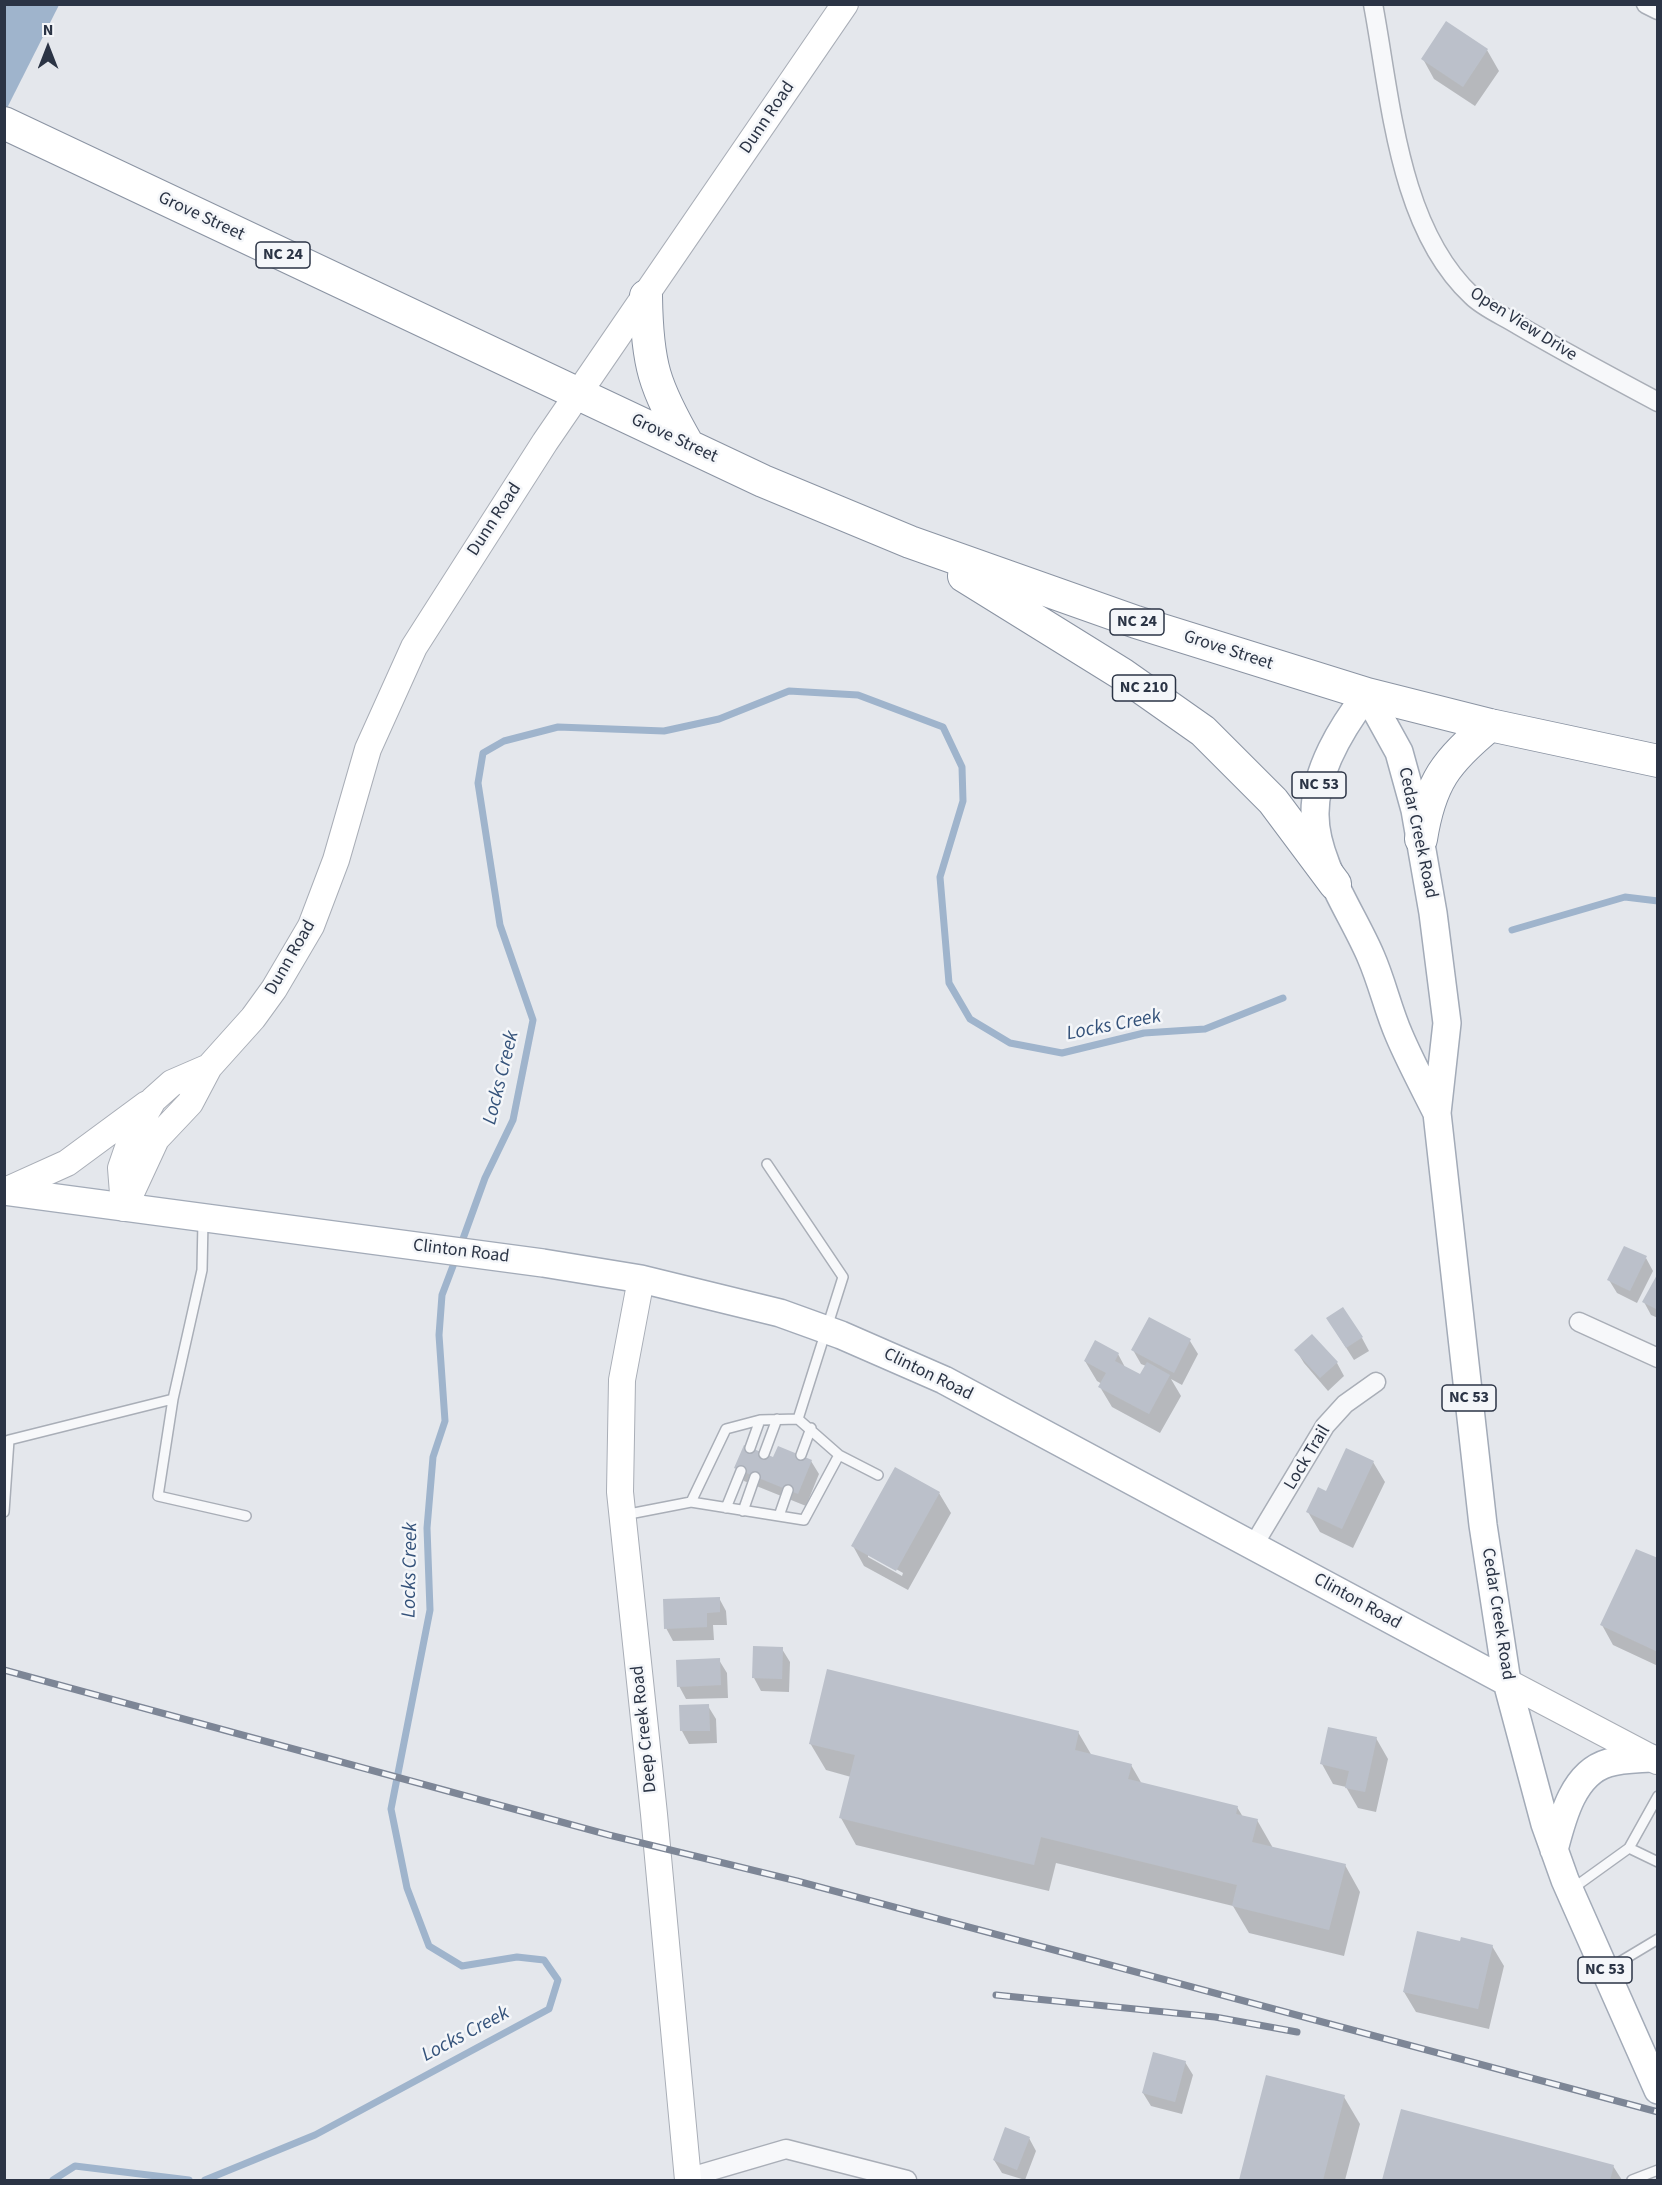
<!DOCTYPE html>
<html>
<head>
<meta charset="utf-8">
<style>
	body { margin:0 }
	#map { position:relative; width:1662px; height:2185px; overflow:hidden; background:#e4e7ec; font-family:"Source Sans 3",sans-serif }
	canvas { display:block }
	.frame { position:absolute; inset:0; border:6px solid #2b3445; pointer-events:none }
	.north { position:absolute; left:18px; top:18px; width:60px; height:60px; -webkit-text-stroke:4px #f4f6f9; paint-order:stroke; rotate:0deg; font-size:16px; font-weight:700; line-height:24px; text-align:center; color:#2b3445 }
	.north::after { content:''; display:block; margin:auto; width:21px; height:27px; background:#2b3445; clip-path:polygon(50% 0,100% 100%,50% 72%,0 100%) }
</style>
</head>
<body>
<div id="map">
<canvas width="1662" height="2185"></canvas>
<div class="frame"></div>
<div class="north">N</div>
</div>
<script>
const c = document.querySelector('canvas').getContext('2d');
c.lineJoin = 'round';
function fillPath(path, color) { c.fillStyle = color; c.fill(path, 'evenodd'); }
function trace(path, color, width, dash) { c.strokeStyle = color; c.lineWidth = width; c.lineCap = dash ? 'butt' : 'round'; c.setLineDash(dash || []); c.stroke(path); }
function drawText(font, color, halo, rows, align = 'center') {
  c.font = font + ' "Source Sans 3",sans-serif'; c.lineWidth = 5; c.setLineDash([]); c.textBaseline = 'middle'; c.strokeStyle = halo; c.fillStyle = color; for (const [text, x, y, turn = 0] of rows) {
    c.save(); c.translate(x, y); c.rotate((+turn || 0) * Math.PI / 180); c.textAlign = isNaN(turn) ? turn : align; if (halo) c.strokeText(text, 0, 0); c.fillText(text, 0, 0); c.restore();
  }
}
const water = new Path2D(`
	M5 5H59L5 112Z`);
const shadow = new Path2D(`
	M1447 23 1487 50 1499 71 1475 106 1434 79 1423 59Z
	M1646 1258 1653 1271 1637 1303 1617 1293 1609 1280Z
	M1658 1276V1318L1651 1315 1644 1302Z
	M1150 1319 1190 1341 1198 1354 1182 1385 1171 1379 1181 1396 1160 1433 1112 1407 1100 1387 1102 1384 1097 1381 1085 1361 1118 1354 1126 1369 1141 1376 1146 1366 1141 1364 1133 1350Z
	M1336 1332 1362 1338 1369 1351 1354 1360Z
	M1296 1350 1337 1363 1344 1376 1328 1391 1304 1363Z
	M811 1461 819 1474 806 1506 744 1481 736 1468Z
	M1373 1462 1385 1482 1353 1548 1320 1532 1308 1512Z
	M939 1493 951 1513 908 1590 864 1566 853 1546ZM868 1553 903 1573 902 1576 868 1557Z
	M1658 1560V1666L1613 1645 1602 1625Z
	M719 1598 726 1611 727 1625H713L714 1640 673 1641 666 1628Z
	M782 1649 790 1662 789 1692 761 1691 754 1678Z
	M719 1660 727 1673 728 1698 686 1699 679 1686Z
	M708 1706 716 1719 717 1743 689 1744 682 1731Z
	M1078 1732 1092 1756 1131 1765 1142 1784 1237 1807 1243 1817 1257 1820 1273 1848 1345 1865 1360 1892 1344 1956 1249 1933 1233 1906 1056 1863 1049 1891 856 1845 841 1818 851 1777 826 1770 810 1743Z
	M1376 1738 1388 1759 1376 1812 1358 1808 1346 1787 1333 1784 1322 1764Z
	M1461 1943 1492 1946 1504 1966 1489 2029 1416 2012 1404 1992Z
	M1185 2062 1193 2075 1182 2114 1151 2106 1143 2093Z
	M1267 2077 1344 2097 1360 2124 1345 2180H1240Z
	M1402 2111 1613 2166 1622 2180H1384Z
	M1029 2138 1036 2151 1025 2180 1002 2173 994 2160Z`);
const stream = new Path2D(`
	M1512 930 1625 897 1658 901
	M460 1247 485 1178 513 1120 533 1020 500 925 478 783 483 753 504 741 558 727 664 731 719 719 789 691 858 695 943 727 962 767 963 801 940 877 949 983 970 1019 1010 1043 1062 1053 1144 1033 1205 1029 1283 998
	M53 2180 75 2166 189 2180
	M205 2180 315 2135 549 2009 558 1980 544 1960 517 1957 462 1966 429 1946 407 1888 391 1809 430 1610 427 1528 433 1457 445 1421 439 1335 442 1295 456 1258`);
const building = new Path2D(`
	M1446 21 1488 49 1463 87 1421 59Z
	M1624 1246 1647 1256 1630 1291 1607 1280Z
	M1658 1273V1310L1642 1302Z
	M1343 1307 1363 1337 1346 1348 1326 1318Z
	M1149 1317 1191 1339 1174 1373 1131 1350Z
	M1312 1334 1338 1362 1320 1378 1294 1350Z
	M1095 1340 1119 1353 1115 1361 1140 1374 1147 1362 1170 1375 1149 1414 1098 1387 1106 1373 1084 1361Z
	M744 1445 773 1457 778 1446 812 1460 798 1494 734 1468Z
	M1346 1448 1374 1461 1342 1529 1306 1512 1318 1487 1326 1491Z
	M895 1467 940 1492 896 1571 851 1546Z
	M1636 1549 1658 1558V1652L1600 1625Z
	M720 1597V1612L707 1613V1627L664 1629 663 1599Z
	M753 1646 783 1647 782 1679 752 1678Z
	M720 1658 721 1685 677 1687 676 1660Z
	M827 1669 1079 1731 1075 1750 1132 1764 1128 1779 1238 1806 1236 1814 1258 1819 1252 1842 1346 1864 1329 1930 1232 1906 1237 1885 1041 1837 1034 1865 839 1818 855 1755 809 1744Z
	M709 1704 710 1731H680L679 1705Z
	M1328 1727 1377 1737 1365 1792 1345 1788 1349 1771 1320 1764Z
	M1417 1931 1460 1941 1461 1937 1493 1945 1478 2009 1403 1992Z
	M1153 2052 1186 2061 1175 2102 1142 2093Z
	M1266 2075 1345 2095 1323 2180H1239Z
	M1401 2109 1614 2165 1610 2180H1382Z
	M1005 2127 1030 2137 1017 2170 993 2160Z`);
const lane = new Path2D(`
	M203 1221 202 1270 173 1399 158 1496 246 1516
	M750 1448 760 1420
	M764 1454 777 1419
	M801 1455 811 1428
	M839 1455 878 1475
	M691 1502 804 1520 839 1455 798 1419
	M726 1508 741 1471
	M743 1511 755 1477
	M4 1512 9 1440 173 1399
	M624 1515 691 1502 726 1429 760 1420 798 1419 843 1277 767 1164
	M779 1516 788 1490
	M1629 1848 1658 1796
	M1572 1889 1629 1848 1658 1862
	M1608 1969 1658 1939
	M1632 2180 1658 2170`);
const street = new Path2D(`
	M1373 4C1391 99 1398 227 1472 296 1484 308 1504 316 1518 325 1564 352 1611 377 1658 402
	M1646 4 1658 10
	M1579 1322 1658 1358
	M1253 1546 1325 1426 1345 1404 1376 1382
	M687 2178 786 2149 907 2180`);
const secondary = new Path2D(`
	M5 1191 67 1163 147 1104
	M124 1206 121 1168 131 1139 153 1100 172 1083 209 1067
	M124 1208 156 1139 190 1103 209 1067 253 1018 274 989 311 926 336 860 368 749 414 647 545 442 845 4
	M641 1279 622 1380 620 1492 654 1814 688 2180
	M1507 1682 1657 1761`);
const primary = new Path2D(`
	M1437 1113C1424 1087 1410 1061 1399 1035 1388 1010 1382 982 1371 957 1353 914 1314 861 1315 813 1315 770 1342 727 1367 694L1399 752 1415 810 1433 913 1447 1023 1437 1113 1483 1525 1507 1682 1545 1824 1565 1880 1658 2090
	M4 1191 543 1263 641 1279 780 1313 841 1335 944 1380 1507 1682
	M1554 1850C1562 1819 1573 1773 1608 1763 1621 1759 1636 1759 1650 1758`);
const highway = new Path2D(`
	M4 123 763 481 910 542 1136 622 1367 694 1490 725 1658 761
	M646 296C647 365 654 386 688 445
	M964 576 1122 674 1203 731 1273 801 1335 884
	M1421 839C1430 782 1446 761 1490 725`);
const rail = new Path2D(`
	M4 1670 609 1835 797 1881 1658 2112
	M996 1995 1215 2017 1297 2032`);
const shields = [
	[283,255,54],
	[1137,622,54],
	[1144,688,63],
	[1319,785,54],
	[1469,1398,54],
	[1605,1970,54]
];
const shieldNames = [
	["NC 24",283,255],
	["NC 24",1137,622],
	["NC 210",1144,688],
	["NC 53",1319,785],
	["NC 53",1469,1398],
	["NC 53",1605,1970]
];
const streetNames = [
	["Dunn Road",768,118,-56],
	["Grove Street",201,217,25],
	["Open View Drive",1523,325,32],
	["Grove Street",674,439,25],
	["Dunn Road",495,520,-57],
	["Grove Street",1228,651,18],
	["Cedar Creek Road",1417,833,78],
	["Dunn Road",291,958,-60],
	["Clinton Road",461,1252,7],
	["Clinton Road",928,1375,26],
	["Lock Trail",1308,1458,-59],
	["Clinton Road",1357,1602,29],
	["Cedar Creek Road",1497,1614,81],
	["Deep Creek Road",645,1729,-96]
];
const waterNames = [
	["Locks Creek",1114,1026,-11],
	["Locks Creek",502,1078,-76],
	["Locks Creek",411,1570,-89],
	["Locks Creek",466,2035,-28]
];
fillPath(water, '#9fb4cc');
fillPath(shadow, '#0003');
trace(stream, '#9fb4cc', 7);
fillPath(building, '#bbc0ca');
trace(lane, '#a9aeb7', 12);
trace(street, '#a9aeb7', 21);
trace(secondary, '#a9aeb7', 28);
trace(primary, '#a3abb8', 30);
trace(highway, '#8b94a3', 34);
trace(lane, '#f7f8fa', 9);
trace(street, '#f7f8fa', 18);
trace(secondary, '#fff', 26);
trace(primary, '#fff', 27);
trace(highway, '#fff', 32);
trace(rail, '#7d8696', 7);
trace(rail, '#f4f6f9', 4.5, [14]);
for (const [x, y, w] of shields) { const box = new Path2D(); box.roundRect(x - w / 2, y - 13, w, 26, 4.5); c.fillStyle = '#f4f6f9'; c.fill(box); trace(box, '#2b3445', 1.5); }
drawText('bold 16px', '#2b3445', null, shieldNames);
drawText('18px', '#2b3445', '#f4f6f9', streetNames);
drawText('italic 20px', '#34527a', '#f4f6f9', waterNames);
</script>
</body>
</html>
